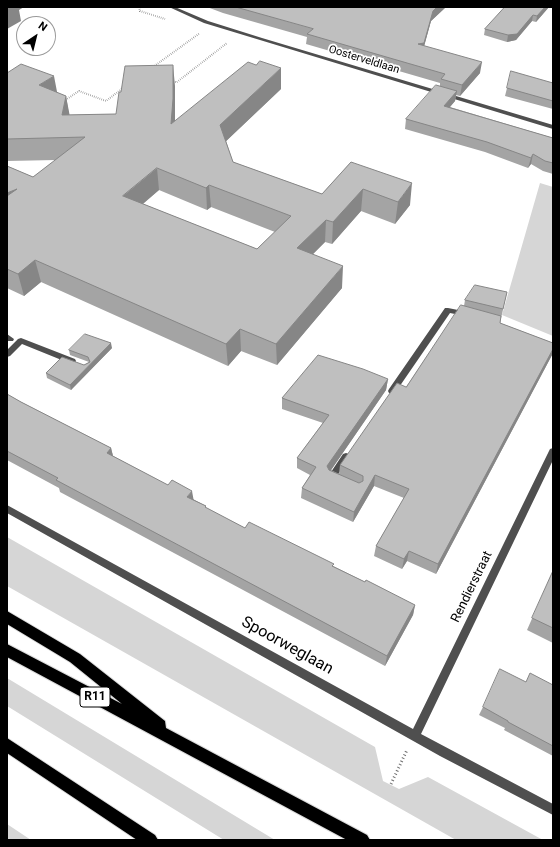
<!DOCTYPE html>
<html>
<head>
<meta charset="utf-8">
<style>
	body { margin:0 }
	#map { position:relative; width:560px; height:847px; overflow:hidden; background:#fff; font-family:Roboto,sans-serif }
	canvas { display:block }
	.frame { position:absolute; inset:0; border:8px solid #000; pointer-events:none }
	.north { position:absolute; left:16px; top:16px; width:40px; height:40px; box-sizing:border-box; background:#fff; border:1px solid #999; border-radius:50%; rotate:35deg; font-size:11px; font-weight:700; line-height:16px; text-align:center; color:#000 }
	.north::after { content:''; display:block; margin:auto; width:14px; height:18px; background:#000; clip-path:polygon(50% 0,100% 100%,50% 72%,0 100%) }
</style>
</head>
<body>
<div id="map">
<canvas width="560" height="847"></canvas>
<div class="frame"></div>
<div class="north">N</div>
</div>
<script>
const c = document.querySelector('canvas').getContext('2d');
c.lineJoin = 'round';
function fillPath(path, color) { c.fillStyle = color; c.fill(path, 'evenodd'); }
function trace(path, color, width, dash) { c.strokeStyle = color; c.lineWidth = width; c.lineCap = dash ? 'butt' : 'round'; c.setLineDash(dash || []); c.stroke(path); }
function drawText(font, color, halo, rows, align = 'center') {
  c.font = font + ' Roboto,sans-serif'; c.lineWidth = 3.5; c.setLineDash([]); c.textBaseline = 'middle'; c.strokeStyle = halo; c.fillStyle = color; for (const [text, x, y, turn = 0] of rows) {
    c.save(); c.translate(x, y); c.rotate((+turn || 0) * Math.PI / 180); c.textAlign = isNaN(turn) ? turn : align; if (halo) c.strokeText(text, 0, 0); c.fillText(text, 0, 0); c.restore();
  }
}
const green = new Path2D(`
	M540 183 553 187V336L502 315Z
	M7 537 375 747 383 781 399 789 428 777 543 840H456L7 586Z
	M7 678 275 840H224L7 706Z
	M7 824 31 840H7Z`);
const pathFar1 = new Path2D(`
	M139 7 140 11 165 19
	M153 67 200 33
	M171 82H177L227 43
	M64 101 79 91 106 101 123 88`);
const path = new Path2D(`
	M391 784 407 750`);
const service = new Path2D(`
	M445 308H448L468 312 469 314 465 316 450 313 395 393H389L388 391 389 389Z
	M7 334 14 339 13 341H7Z
	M21 338 75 359 76 361 75 363H69L22 344 10 356 7 357V350L18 339Z
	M346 453 349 454 350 456 337 476 340 479 339 481 336 482 329 479 328 477 329 475 343 454Z`);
const minor = new Path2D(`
	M169 7H175L208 21 262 38 553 125V129L204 23Z
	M553 448V460L421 734 553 804V815L440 756 7 513V505L413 729 549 451 550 449Z`);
const trunk = new Path2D(`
	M7 611 80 654 165 721 166 728 367 835 370 840H347L7 657V644L122 704 70 662 7 624Z
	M7 738 155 835 158 840H137L7 753Z`);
const wall = new Path2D(`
	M207 7H446L431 21 424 46 480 73 460 96 456 95 455 101 450 107 553 138V174L543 171 531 164 528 168 485 152 405 129 406 119 440 86V83L306 44 307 37 223 13Z
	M505 7H549L536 22 532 21 516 40 507 42 484 35 485 29Z
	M7 73 66 96 69 115 116 114 175 86V121L281 89 226 141 233 162 322 194 351 162 410 205 395 224 361 211 332 244 325 242 313 254 342 288 277 365 241 351 228 366 41 282 24 296 7 288V166L33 177 56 160 7 161ZM159 190 207 210 211 207 275 232 257 249 143 204Z
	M553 83V109L505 96 507 88Z
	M507 292 500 323 553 343V353L552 355 436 574 407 561 402 569 374 556 376 546 404 498 374 486 353 522 301 498 302 488 310 475 297 468V458L323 423 282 409V398L388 379 386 390 331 470 339 474 340 465 406 387 464 306 465 300Z
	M112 348 71 390 47 378 46 373 84 365 89 362 70 355 69 350Z
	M7 394 21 402 111 448 113 456 206 506V508L245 528 333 566 365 582 415 605 413 615 385 666 60 492 59 488 7 460Z
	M553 571V643L527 630Z
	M526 682 553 685V756L504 730 505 728 479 715 483 707Z`);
const shadedWall = new Path2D(`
	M7 7H24L19 10 21 21 7 29Z
	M437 7H446L431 21 422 54 418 44 433 11Z
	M545 7H549L536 22 537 16Z
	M533 15 532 21 516 40 507 42 508 35Z
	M482 62 480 73 460 96 462 85Z
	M173 65 175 86V121L171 124Z
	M281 68V89L221 146 220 125Z
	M54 76 58 97 39 85Z
	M457 91 455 101 443 115 444 106Z
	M66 96 70 117 62 115Z
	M533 154 531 164 528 168 531 158Z
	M157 168 159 190 126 218 123 196Z
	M412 183 410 205 395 224 398 202Z
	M209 185 211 207 207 210 206 188Z
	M17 189 7 217V193Z
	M363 189 361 211 332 244 333 222Z
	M326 220 325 242 297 270V248Z
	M35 260 41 282 24 296 18 274Z
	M343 266 342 288 277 365 276 344Z
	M240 329 241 351 228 366 226 344Z
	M111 343 112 348 71 390 70 385Z
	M553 349 552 355 436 574 438 564Z
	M388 379 386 390 327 476V466Z
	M111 448 114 460 107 453Z
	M375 475 374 486 353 522 354 512Z
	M192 491 194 502 187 497Z
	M409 551 407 561 402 569 404 559Z
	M415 605 413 615 385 666 387 656Z`);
const building = new Path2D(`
	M236 7H437L433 11 424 43 418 44 482 62 462 85 441 79 445 74 307 34 313 29Z
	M505 7H545L537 16 533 15 517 34 508 35 485 29Z
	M260 61 281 68 220 125 233 162 322 194 351 162 412 183 398 202 363 189 333 222 326 220 297 248 343 266 276 344 240 329 226 344 35 260 18 274 7 269V196L17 189 7 193V166L33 177 85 137 7 139V73L21 64 54 76 39 85 66 96 62 115 116 114 119 92H121L125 66 173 65V99L171 124 248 62 256 65ZM157 168 206 188 209 185 291 216 257 249 123 196Z
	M511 71 553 83V101L507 88Z
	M436 85 457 91 444 106 553 138V163L545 161 533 154 531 158 487 142 406 119Z
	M475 285 507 292 503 309 465 300Z
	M461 305 501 316 500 323 553 343V349L438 564 409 551 404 559 376 546 409 489 375 475 354 512 302 488 316 467 297 458 329 415 282 398 318 355 363 369 388 379 327 466 329 470 359 483 363 481V476L340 465 397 383 406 387Z
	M85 334 111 343 70 385 46 373 62 357 84 365 90 362 88 357 69 350Z
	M7 394 21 402 111 448 107 453 168 485 172 480 192 491 187 497 206 506 205 507 245 528 249 522 334 564 332 566 365 582 366 580 415 605 387 656 56 480 58 478 7 451Z
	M553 571V628L532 618Z
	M500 669 526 682 530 673 553 685V746L508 722V721L483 707Z`);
const farStreetnames = [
	["Oosterveldlaan",364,60,17]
];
const shields = [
	[95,697,30]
];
const shieldNames = [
	["R11",95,697]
];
const streetNames = [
	["Rendierstraat",472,587,-64]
];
const nearStreetnames = [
	["Spoorweglaan",287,646,29]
];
fillPath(green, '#d6d6d6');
trace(trunk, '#dbdbdb', 2);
trace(pathFar1, '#717171', 2, [0.5, 1.5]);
trace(path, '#717171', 3, [1, 2.5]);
fillPath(service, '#4f4f4f');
fillPath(minor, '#4f4f4f');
fillPath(trunk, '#000');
fillPath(wall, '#a4a4a4');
fillPath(shadedWall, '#868686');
fillPath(building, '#bfbfbf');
trace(building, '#868686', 1);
drawText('11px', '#000', '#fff', farStreetnames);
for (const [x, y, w] of shields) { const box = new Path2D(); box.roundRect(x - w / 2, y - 10, w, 20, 3); c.fillStyle = '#fff'; c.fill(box); trace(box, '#000', 1); }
drawText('bold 12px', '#000', null, shieldNames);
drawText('13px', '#000', '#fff', streetNames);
drawText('16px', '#000', '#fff', nearStreetnames);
</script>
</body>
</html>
